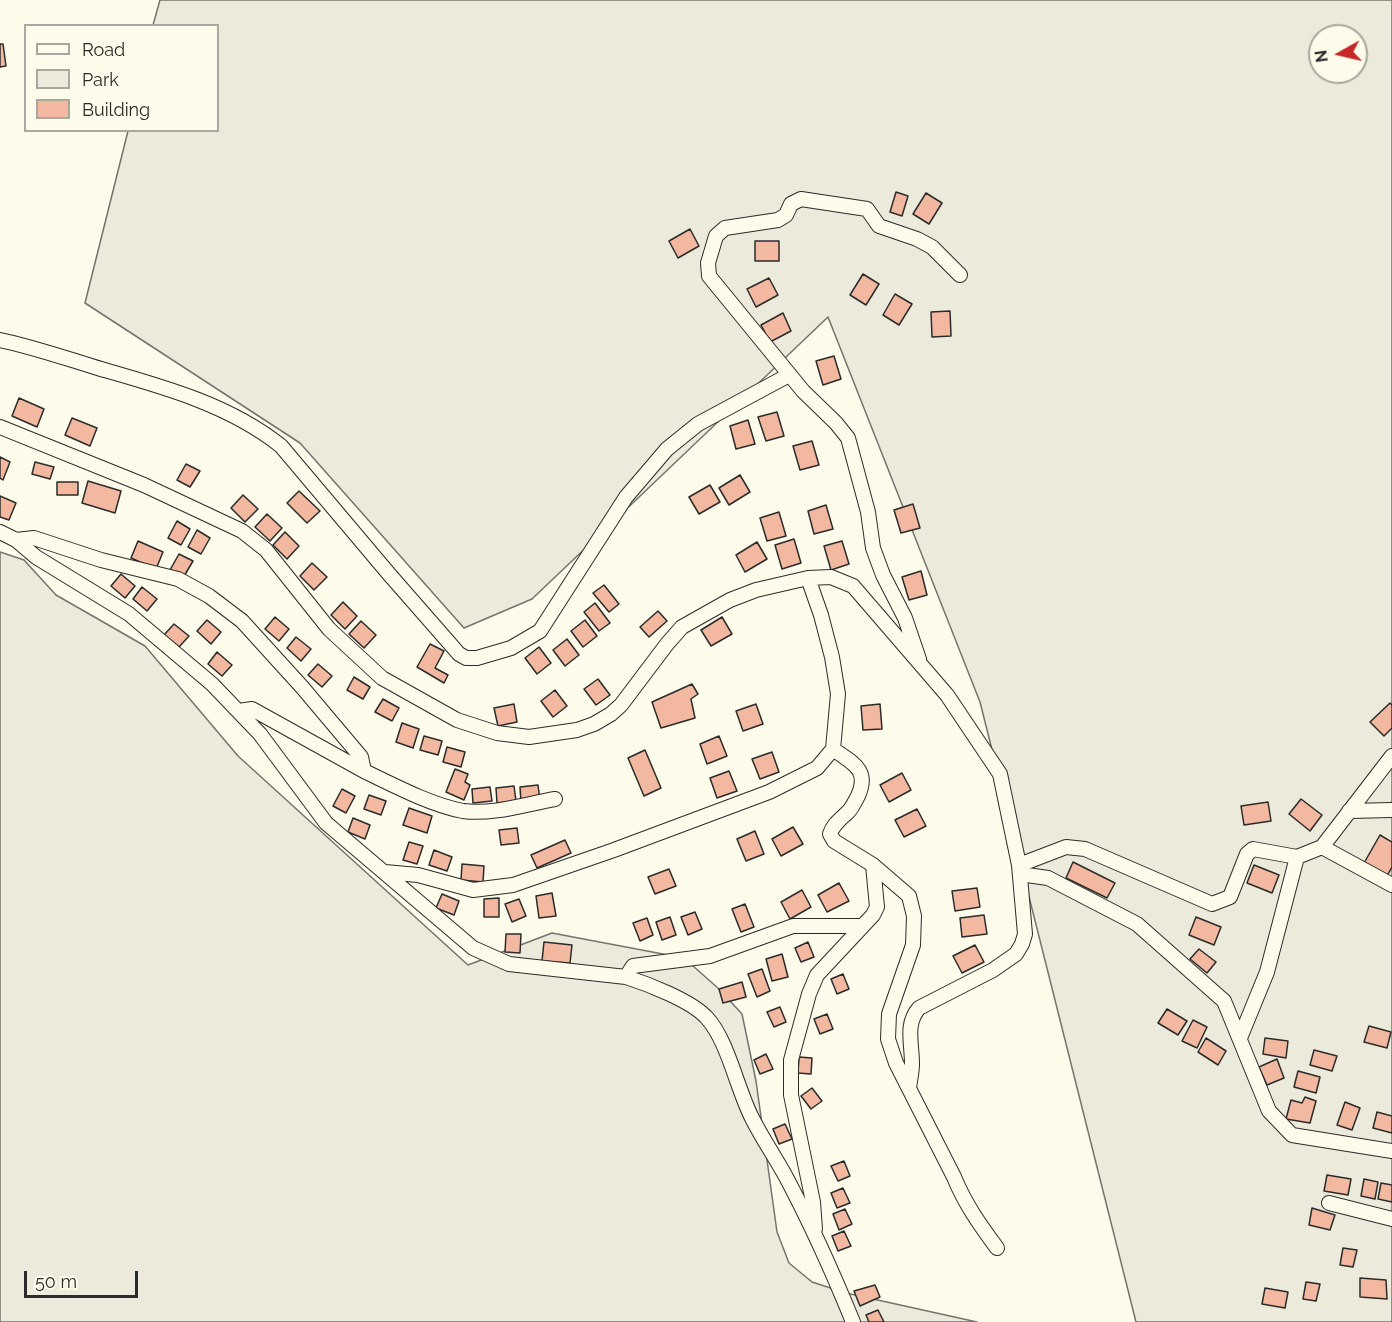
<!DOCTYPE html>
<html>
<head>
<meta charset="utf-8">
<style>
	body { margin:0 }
	#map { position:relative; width:1392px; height:1322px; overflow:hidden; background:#fdfbea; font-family:Raleway,sans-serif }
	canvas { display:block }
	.legend { position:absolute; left:24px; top:24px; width:195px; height:108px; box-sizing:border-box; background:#fdfbea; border:2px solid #a9a89e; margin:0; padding:8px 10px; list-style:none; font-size:18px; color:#2b2b2b }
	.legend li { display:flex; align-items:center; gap:12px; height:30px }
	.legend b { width:30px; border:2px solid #a9a89e }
	.north { position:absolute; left:1308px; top:24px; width:60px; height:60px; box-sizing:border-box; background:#fdfbea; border:2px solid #a9a89e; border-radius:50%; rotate:262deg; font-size:16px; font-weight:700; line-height:24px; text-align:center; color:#2b2b2b }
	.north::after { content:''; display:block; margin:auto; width:21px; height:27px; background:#c62828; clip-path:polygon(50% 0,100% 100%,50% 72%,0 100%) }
	.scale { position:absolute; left:24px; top:1271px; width:114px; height:27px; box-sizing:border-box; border:3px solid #2b2b2b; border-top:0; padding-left:8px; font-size:18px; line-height:21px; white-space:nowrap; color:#2b2b2b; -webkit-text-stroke:4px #fdfbea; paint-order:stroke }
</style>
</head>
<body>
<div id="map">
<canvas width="1392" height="1322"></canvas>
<ul class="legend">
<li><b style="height:8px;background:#fdfbea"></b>Road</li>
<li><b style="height:16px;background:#ecebdb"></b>Park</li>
<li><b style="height:16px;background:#f2b8a0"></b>Building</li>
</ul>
<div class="north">N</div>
<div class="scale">50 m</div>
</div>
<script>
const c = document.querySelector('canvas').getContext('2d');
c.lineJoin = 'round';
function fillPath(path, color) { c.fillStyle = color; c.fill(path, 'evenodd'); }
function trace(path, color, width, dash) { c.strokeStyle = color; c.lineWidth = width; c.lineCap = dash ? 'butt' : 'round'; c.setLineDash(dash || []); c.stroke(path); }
const green = new Path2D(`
	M160 0H1392V1322H1136L980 702 828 317 532 599 464 628 300 443 85 303 128 131 218 130V26L153 25ZM1320 36H1356V72H1320Z
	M0 552 24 560 56 595 145 646 238 756 468 965 552 933 684 958 719 989 742 1014 756 1081 777 1232 789 1263 812 1282 846 1293 977 1322H0Z`);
const building = new Path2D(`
	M0 44H3L6 66 0 67Z
	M896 192 908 196 902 216 890 212Z
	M926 193 942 203 929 224 913 214Z
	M690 229 699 246 678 258 669 241Z
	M755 241H779V261H755Z
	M863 274 879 284 866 305 850 295Z
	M769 278 778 295 756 307 747 289Z
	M895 294 912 304 899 325 883 315Z
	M950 311 951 336 932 337 931 312Z
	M783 313 791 331 770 342 761 325Z
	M834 356 841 379 823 385 816 361Z
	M19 398 44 409 37 427 12 416Z
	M777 412 784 436 766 441 758 417Z
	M72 418 97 428 90 446 65 435Z
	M748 420 755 444 736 449 730 426Z
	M812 441 819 465 800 470 793 446Z
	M0 457 10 462 3 480 0 478Z
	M35 462 54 467 50 479 32 474Z
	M186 464 200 471 190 487 177 480Z
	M740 475 750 492 729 505 719 488Z
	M88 481 121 491 115 513 82 503Z
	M57 482H78V495H57Z
	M710 485 720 502 699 514 689 497Z
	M299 491 320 511 307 523 287 503Z
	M243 495 258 509 245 522 231 508Z
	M0 496 16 503 9 520 0 517Z
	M913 504 920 528 901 533 894 510Z
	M826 505 833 529 814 534 808 511Z
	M779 512 786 536 767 541 760 518Z
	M267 514 282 528 270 541 255 527Z
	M177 521 190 529 181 545 168 538Z
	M197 530 210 538 201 554 188 547Z
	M285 532 299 546 287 559 273 545Z
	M794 539 801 563 782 569 775 545Z
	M138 541 163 552 156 569 131 558Z
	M842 541 849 564 831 570 824 546Z
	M757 542 767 559 745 572 736 555Z
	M179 554 193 561 183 578 170 570Z
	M312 563 327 577 314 590 300 576Z
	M921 571 927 595 909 600 902 577Z
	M121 574 135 586 125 598 111 586Z
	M604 585 619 604 609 612 593 593Z
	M142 587 157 599 147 611 133 599Z
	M343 602 357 616 345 629 331 615Z
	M595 603 610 623 599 631 584 612Z
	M658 611 667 621 649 637 640 627Z
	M275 617 289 629 279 641 265 629Z
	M722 617 732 634 711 646 701 630Z
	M207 620 221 632 211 644 197 631Z
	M585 620 597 636 583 647 571 631Z
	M361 621 376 635 364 648 349 634Z
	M174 624 189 636 179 647 164 635Z
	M296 637 311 649 301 661 287 648Z
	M567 639 579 655 565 666 553 650Z
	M430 644 444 651 435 668 448 675 444 683 417 667Z
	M539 647 551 663 537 674 525 658Z
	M217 652 232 665 222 676 208 664Z
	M318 664 332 676 322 687 308 675Z
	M354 677 370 687 363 699 347 690Z
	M598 679 610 695 596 705 584 689Z
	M692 684 698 694 691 699 695 718 661 728 652 702Z
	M555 690 567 706 553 717 541 701Z
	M383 699 399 708 392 721 375 712Z
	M1390 703 1392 705V728L1384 736 1370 722Z
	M514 704 517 722 498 726 494 708Z
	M756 704 763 724 743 731 736 711Z
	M880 704 882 729 863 730 861 706Z
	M402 723 419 729 413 748 396 742Z
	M424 736 442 741 438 755 420 750Z
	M719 736 727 756 707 764 700 744Z
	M447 747 465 752 461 767 443 762Z
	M645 750 661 788 644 796 628 758Z
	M772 752 779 772 760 779 752 759Z
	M455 769 468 774 465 782 470 785 464 800 446 792Z
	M729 771 737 791 717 798 710 778Z
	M902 773 911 790 889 802 880 785Z
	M538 785 540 800 521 802 520 787Z
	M514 786 516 801 497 803 496 788Z
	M490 787 492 801 473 803 472 789Z
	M342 789 355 796 346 813 333 806Z
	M369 795 386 801 381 815 364 809Z
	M1301 799 1322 815 1310 831 1289 814Z
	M1268 802 1271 821 1244 825 1241 806Z
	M409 808 432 816 427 833 403 825Z
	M917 809 926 826 904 837 895 820Z
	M353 818 370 825 365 839 348 832Z
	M793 827 803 844 781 856 772 839Z
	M517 828 519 843 501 845 499 830Z
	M755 831 764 854 746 861 737 839Z
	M1380 835 1392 842V867L1387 876 1364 863Z
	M565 840 571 853 537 868 531 855Z
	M409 842 423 846 417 864 403 860Z
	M434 850 452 857 447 871 429 865Z
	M1073 862 1115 883 1107 898 1066 878Z
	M462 864 484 866 483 882 461 880Z
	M1254 865 1279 875 1272 893 1247 883Z
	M669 869 676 886 655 894 648 877Z
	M839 883 849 901 827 912 818 895Z
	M977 888 980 907 955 911 952 891Z
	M802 890 811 907 790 919 781 902Z
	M552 893 556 916 539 918 536 896Z
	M442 894 459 901 454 915 436 908Z
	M499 898V917H484V899Z
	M519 899 526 916 512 922 505 904Z
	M745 904 754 927 741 932 732 909Z
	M695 912 702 929 688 935 681 917Z
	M984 915 987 934 962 937 960 918Z
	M670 917 676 935 662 940 656 922Z
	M1196 917 1221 927 1214 945 1189 935Z
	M647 918 653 935 640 941 633 923Z
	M506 934H521L520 953 505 952Z
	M544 942 572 945 570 963 542 961Z
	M808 942 814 957 801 962 795 948Z
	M975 945 984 962 962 973 953 956Z
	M1199 949 1216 962 1207 973 1190 959Z
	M782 954 788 977 772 981 766 959Z
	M762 969 770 991 757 997 748 974Z
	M843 974 849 989 837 994 831 979Z
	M742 982 746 997 723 1003 719 989Z
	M780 1007 786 1022 774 1027 767 1012Z
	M1167 1009 1187 1021 1178 1035 1158 1023Z
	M827 1014 833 1029 820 1034 814 1019Z
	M1193 1020 1207 1027 1197 1048 1182 1041Z
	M1369 1026 1391 1032 1387 1048 1364 1042Z
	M1206 1038 1226 1051 1218 1065 1198 1052Z
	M1265 1038 1288 1041 1286 1058 1263 1054Z
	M1314 1050 1337 1056 1332 1071 1310 1065Z
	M766 1054 773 1069 760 1074 754 1060Z
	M799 1057 812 1058 811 1074 798 1073Z
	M1277 1059 1284 1078 1267 1085 1259 1067Z
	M1298 1071 1320 1077 1316 1093 1294 1087Z
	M812 1088 822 1101 811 1109 801 1096Z
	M1305 1097 1316 1101 1310 1123 1286 1119 1291 1100 1302 1103Z
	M1345 1102 1360 1108 1352 1130 1337 1125Z
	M1377 1112 1392 1116V1133L1373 1128Z
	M785 1124 792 1139 779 1144 773 1129Z
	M844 1161 850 1176 838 1181 831 1166Z
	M1327 1175 1351 1179 1348 1195 1324 1191Z
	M1364 1179 1378 1182 1375 1199 1361 1196Z
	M1381 1183 1392 1185V1202L1378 1199Z
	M843 1188 850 1203 837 1208 831 1193Z
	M1312 1208 1335 1215 1330 1230 1309 1225Z
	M845 1209 852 1224 839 1230 833 1214Z
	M844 1231 851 1246 838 1251 832 1236Z
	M1343 1248 1357 1250 1353 1267 1340 1265Z
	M1360 1278 1386 1280 1387 1299 1360 1297Z
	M1306 1282 1320 1284 1316 1301 1303 1299Z
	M875 1285 880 1297 860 1306 854 1291Z
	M1265 1288 1288 1292 1285 1308 1262 1304Z
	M878 1310 884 1322H869L866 1315Z`);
const street = new Path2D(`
	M0 340C34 347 68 359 101 369 164 387 230 405 281 446L389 574 459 654 466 658H477L511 648 540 631 626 497 667 449 698 424 789 375
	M0 427 144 485 242 531 266 550 329 629 382 678 457 720 497 733 529 737 577 730 594 724 611 714 621 705 667 644 682 627 730 600 756 590 808 578 831 577 853 586 947 695 1000 774 1019 865 1025 934 1022 944 1016 954 993 970 919 1008C905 1024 912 1043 912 1064 912 1072 910 1080 909 1088
	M0 532 16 540 36 557 129 614 212 684 260 734 326 823 473 948 509 964 626 977C648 984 692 1001 707 1018 728 1041 737 1089 752 1118 762 1138 775 1157 786 1177 811 1224 833 1273 853 1322
	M16 540 34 538 101 560 178 579 209 596 242 621 302 687 361 757 364 771C393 785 431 805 463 811 493 815 526 804 555 799
	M919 659 905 618 883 575 873 548 868 512 848 438 836 423 803 391 709 276 708 263 716 236 725 228 778 220 786 215 791 204 801 199 867 209 879 226 917 239 932 247 960 275
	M239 711 252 709 364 771
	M833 749C852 763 870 769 858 796 855 801 853 807 848 812 841 819 833 824 830 834L834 841 873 865 909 896 914 916 913 945 889 1014 888 1039 896 1063 954 1177C965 1204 980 1225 997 1248
	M1349 811 1392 810
	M1322 847 1392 885
	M1019 865 1066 847 1085 849 1212 904 1230 897 1247 854 1253 849 1297 857 1322 847 1392 756
	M385 872 418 875 473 890 513 885 614 850 769 792 817 768 833 749 838 694 832 657 821 615 808 578
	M1020 874 1048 878 1137 924 1224 1001 1269 1111 1292 1135 1392 1151
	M626 977 633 966 710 956 793 926H862
	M1240 1038 1267 972 1297 857
	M1329 1203 1392 1219
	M815 1229 813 1202 791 1095V1060L809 994 817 975 873 915 877 907 873 865`);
fillPath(green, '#ecebdb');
trace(green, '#74746e', 1.5);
fillPath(building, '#f2b8a0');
trace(building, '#2b2b2b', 1.5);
trace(street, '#2b2b2b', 16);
trace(street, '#fdfbea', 14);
</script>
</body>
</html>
